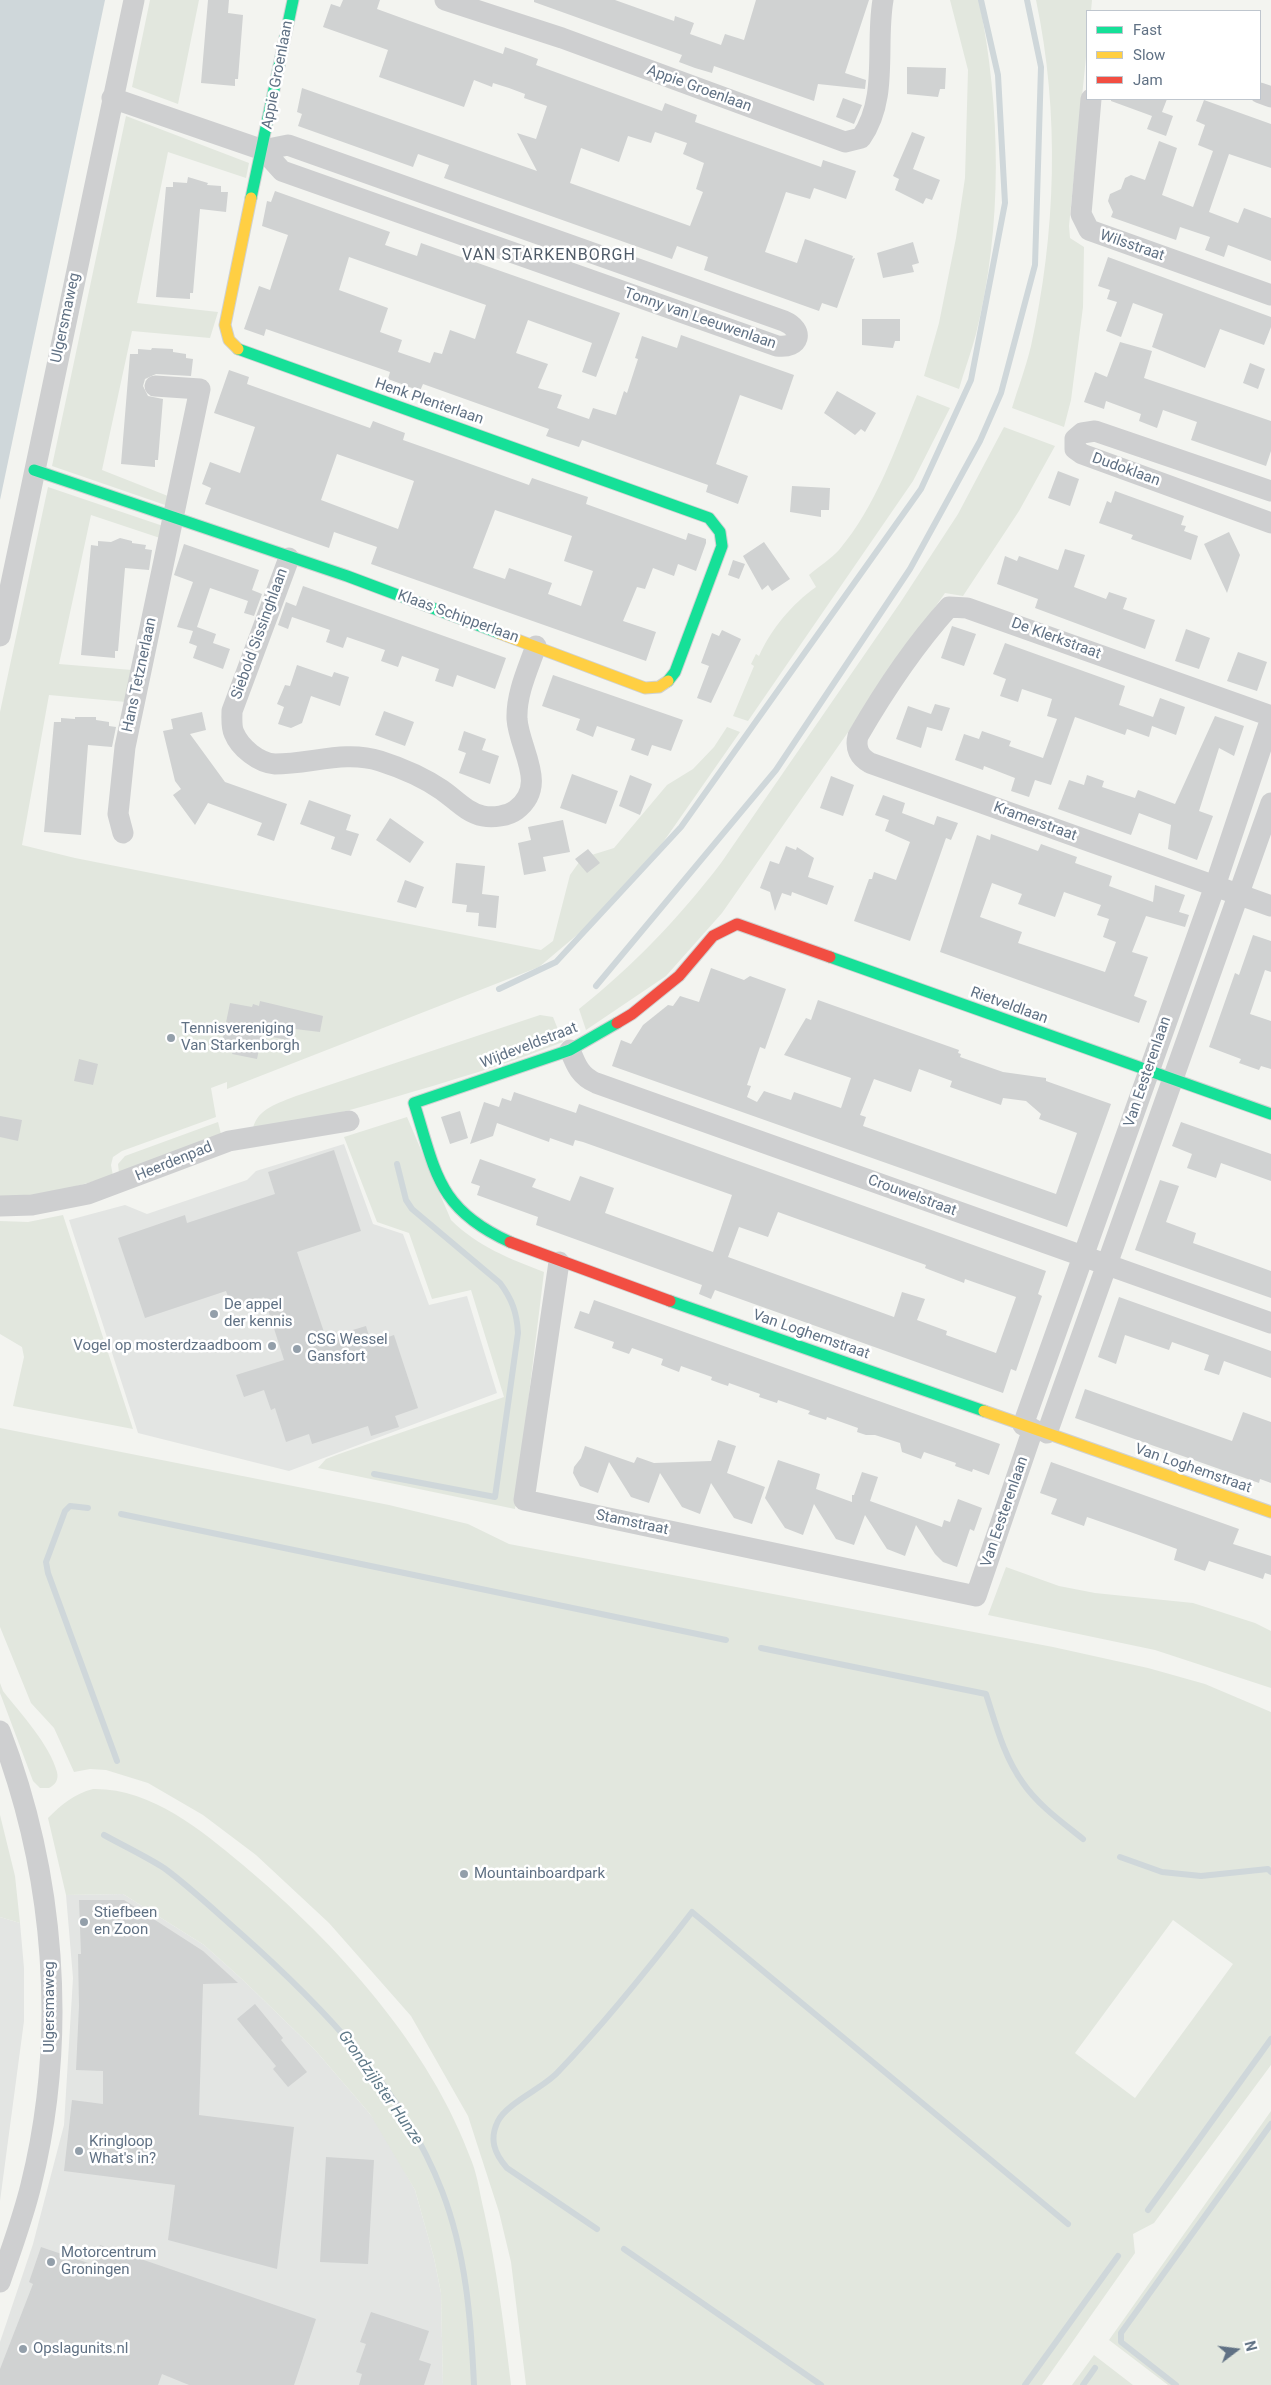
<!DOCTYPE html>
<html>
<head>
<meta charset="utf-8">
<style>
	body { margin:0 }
	#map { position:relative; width:1271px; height:2385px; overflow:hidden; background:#f3f4f0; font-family:Roboto,sans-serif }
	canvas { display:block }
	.legend { position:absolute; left:1086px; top:10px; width:175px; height:90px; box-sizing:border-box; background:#fff; border:1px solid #bfc6ce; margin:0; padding:6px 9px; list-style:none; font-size:15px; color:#607184 }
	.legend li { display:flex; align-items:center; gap:10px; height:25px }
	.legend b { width:25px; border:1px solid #bfc6ce }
	.north { position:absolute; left:1211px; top:2325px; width:50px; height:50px; -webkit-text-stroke:4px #fff; paint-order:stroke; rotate:75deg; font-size:14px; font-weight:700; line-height:20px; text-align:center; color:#607184 }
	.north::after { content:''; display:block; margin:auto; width:18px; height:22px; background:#607184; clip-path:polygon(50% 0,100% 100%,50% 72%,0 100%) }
</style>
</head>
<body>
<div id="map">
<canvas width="1271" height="2385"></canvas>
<ul class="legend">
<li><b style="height:6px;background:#16e098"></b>Fast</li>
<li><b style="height:6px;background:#ffcf43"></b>Slow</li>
<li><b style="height:6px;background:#f24e42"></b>Jam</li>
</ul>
<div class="north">N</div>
</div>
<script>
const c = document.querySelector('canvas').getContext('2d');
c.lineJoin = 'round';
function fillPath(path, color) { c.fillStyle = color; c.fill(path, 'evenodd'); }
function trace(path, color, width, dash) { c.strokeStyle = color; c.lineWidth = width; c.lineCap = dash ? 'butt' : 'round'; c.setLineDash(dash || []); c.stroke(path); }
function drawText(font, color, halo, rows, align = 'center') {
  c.font = font + ' Roboto,sans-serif'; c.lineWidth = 5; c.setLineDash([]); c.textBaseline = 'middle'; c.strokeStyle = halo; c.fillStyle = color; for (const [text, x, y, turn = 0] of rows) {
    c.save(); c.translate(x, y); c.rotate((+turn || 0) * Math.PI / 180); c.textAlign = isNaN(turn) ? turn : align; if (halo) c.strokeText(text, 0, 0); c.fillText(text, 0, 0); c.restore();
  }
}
const built = new Path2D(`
	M344 1144 373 1224 403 1234 429 1305 467 1296 497 1393 289 1471 138 1433 69 1220 125 1205 147 1214 247 1180 256 1171Z
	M123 1894 204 1945 244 1981 316 2051 370 2114 382 2130 415 2190 434 2258 441 2293 443 2385H0V2342L33 2244 64 2125 73 1978 66 1895Z
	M0 1917 20 1923 24 1968V2021L0 2201Z`);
const green = new Path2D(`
	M150 0H199L178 104 132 87Z
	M950 0H979C1001 110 1003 225 976 334 971 353 964 371 959 389L924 376 939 323 956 238 965 178 968 70Z
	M1036 0H1092L1091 11H1087V47L1069 226 1070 238 1084 247 1083 307 1071 400 1064 427 1012 408C1018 388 1026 367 1031 346 1056 233 1060 114 1036 0Z
	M126 116 249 163 246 178 168 152 137 303 218 312 210 338 132 331 102 470 173 498 171 507 52 466Z
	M917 395 950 408 913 481 748 721 733 716 754 666 751 664 756 654 759 656C771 629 792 604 816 587L809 575C818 567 831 559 839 550 876 506 896 448 917 395Z
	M1004 427 1055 446 1019 511 963 596 945 593 722 913 666 976 586 1030 579 1009C634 965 678 919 721 863L900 603 958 514Z
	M48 487 166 527 163 539 91 515 59 664 132 670 126 702 49 695 22 845 75 858 541 950 553 941 570 875 582 858 614 848 667 785 693 769 714 747 727 727 740 732 657 851 603 913 539 967 227 1089V1082L211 1088 216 1117 122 1151 113 1157 111 1165 113 1176 48 1194 0 1197V712Z
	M540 1015 553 1017 563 1042C507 1064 450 1081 392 1098 347 1111 300 1125 253 1128 258 1108 279 1103 296 1096Z
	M407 1117 451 1220C477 1246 510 1259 544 1272L515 1509 318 1468 326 1459 339 1454 504 1397 471 1290 432 1299 409 1233 377 1222 344 1137Z
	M218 1122 221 1134 119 1173 118 1164 125 1156Z
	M63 1215 133 1429 13 1406 24 1357 22 1347 0 1334V1221L28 1222Z
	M0 1428 389 1505 468 1524 509 1544 1053 1647 1148 1668 1205 1684 1271 1712V2065L1154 2223 1133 2234 1135 2253 1042 2385H526L511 2262 499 2212 468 2116 411 2016 329 1923 256 1855 203 1815 148 1783 106 1770 90 1769 74 1772 54 1728 31 1703 0 1627ZM1173 1920 1233 1964 1135 2098 1075 2053Z
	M1006 1567 1059 1586 1095 1593 1193 1603 1255 1623 1271 1631V1688L1155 1650 988 1615Z
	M0 1683 3 1691C21 1714 50 1745 57 1772 59 1780 55 1785 49 1788H40L33 1781 0 1693Z
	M93 1789C151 1788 201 1830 243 1865 336 1943 430 2046 472 2162 478 2178 480 2195 484 2211 497 2269 504 2326 511 2385H443L441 2293 434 2258 415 2190 370 2114 316 2051 244 1981 204 1945 123 1894 66 1895 48 1818C62 1804 74 1794 93 1789Z
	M0 1815 15 1876 20 1923 0 1917Z
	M1271 2111V2385H1168L1109 2340Z
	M1094 2355 1133 2385H1072Z`);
const water = new Path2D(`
	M0 0H105L0 500Z`);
const stream = new Path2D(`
	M596 986 776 770 910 569 980 441 1001 393 1035 265 1041 67 1027 0
	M499 989 556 962 681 827 921 489 971 380 1005 203 998 75 981 0
	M374 1474 495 1497 518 1333C517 1313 512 1299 500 1283L412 1209 406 1200 397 1164
	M88 1508 70 1506 65 1511 46 1562 48 1573 117 1761
	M121 1514 726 1640
	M761 1648 986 1694C996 1725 1004 1757 1023 1783 1038 1805 1062 1822 1083 1839
	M104 1835C124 1846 145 1856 164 1868 190 1887 215 1911 239 1932 321 2005 402 2087 442 2191 466 2253 471 2320 474 2385
	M1120 1857 1162 1872 1201 1876 1268 1869 1271 1872
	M1148 2210 1271 2039
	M597 2229 507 2168C494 2153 489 2139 498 2121 507 2103 543 2088 557 2073 606 2022 649 1968 692 1912L1068 2224
	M624 2249 821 2385
	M1025 2385 1118 2256
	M1083 2385 1095 2368
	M1176 2385 1121 2342V2333L1271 2124`);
const building = new Path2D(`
	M208 0H229L228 13 243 15 238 79H235V86L201 83Z
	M343 0H380L377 9 410 21 503 54 505 47 522 53 538 59 536 65 662 111 665 103 697 115 695 122 821 167 823 160 856 171 846 199 814 188 810 199 786 192 765 252 797 263 805 239 853 256 852 259 855 258 837 308 822 303 819 311 704 270 708 257 677 246 672 259 444 178 449 165 418 154 413 167 298 126 302 114 297 112 302 88 537 171 517 133 536 139 547 106 524 98 525 94 509 88 493 83 492 87 474 80 464 107 379 77 388 50 323 27 331 4 340 7ZM655 132 687 143 683 154 704 163 696 189 703 192 690 226 570 183 581 148 619 162 628 136 651 143Z
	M534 0H615L674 21 675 16 694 23 690 34 721 45 725 34 744 40 756 0H869L845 73 866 80 865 89 818 84 814 101 714 66 712 73 695 68 679 62 682 55 534 2Z
	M907 67 946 68 945 89H940L938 97 907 94Z
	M843 98 862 105 854 124 836 117Z
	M1111 99H1167L1162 112 1173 116 1166 136 1147 129 1152 116 1111 101Z
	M1204 100 1271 124V168L1229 154 1209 212 1238 223 1244 208 1271 218V261L1228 245 1224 257 1205 250 1210 237 1180 227 1176 240 1111 217 1113 212 1108 201 1110 194 1121 189 1125 178 1131 175 1145 180 1159 141 1177 148 1162 195 1193 207 1213 151 1198 145 1205 125 1196 121Z
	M912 132 925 137 913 169 940 180 932 200 926 198 923 204 895 190 899 179 893 176Z
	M188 177 208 183 207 185 221 186V192H228L226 212 200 209 193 293H190V299L156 297 166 187H173V182L187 183Z
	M275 191 390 232 385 245 417 256 421 243 620 313 596 377 582 372 592 343 528 320 516 353 548 364 538 388 562 395 557 408 589 419 593 408 616 415 624 391 627 393 638 359 635 358 642 336 677 348 681 335 794 375 782 410 740 395 716 464 748 476 738 504 706 492 708 485 582 440 579 447 546 436 549 429 423 384 420 391 388 379 390 372 266 329 264 336 244 329 259 286 270 290 288 235 262 226 267 201 271 202ZM349 257 486 305 475 339 450 330 442 354 434 352 430 363 398 352 402 340 380 332 388 308 339 290Z
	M913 242 919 263 912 265 914 272 883 278 877 253Z
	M1108 257 1271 317V327L1264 345 1220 329 1205 368 1152 347 1163 314 1133 303 1121 337 1106 331 1117 302 1107 299 1110 290 1098 286Z
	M862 319H900V341H895L893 348 862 345Z
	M1120 342 1152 351 1144 378 1271 421V451L1266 466 1191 440 1197 422 1163 410 1157 428 1139 421 1141 414 1106 401 1104 409 1084 402 1095 372 1107 377Z
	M152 348 173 349V352L186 354V358L193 359 191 376 156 374 145 379 143 386 148 396 163 399 158 460H155V467L121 464 130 354H138V349L151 350Z
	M1250 363 1265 369 1258 389 1243 383Z
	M229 370 249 377 247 384 370 428 373 421 405 433 403 440 437 452 529 485 532 478 588 497 586 504 686 540 688 533 706 539V543L696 571 678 564 674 576 653 568 645 589 637 587 623 621 656 632 646 661 371 564 377 547 354 539 334 532 329 548 205 504 211 488 202 484 210 462 240 473 255 427 214 413ZM337 454 414 481 398 529 321 500ZM495 510 572 536 564 561 593 571 581 606 548 594 552 583 509 568 505 579 473 568Z
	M837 391 876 413 865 432 861 429 855 435 824 413Z
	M1058 471 1079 479 1070 506 1048 498Z
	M792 486 830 488 829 510H821V517L790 512Z
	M1115 491 1184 516 1181 525 1186 526 1184 531 1198 536 1191 560 1131 539 1133 535 1099 523 1107 501 1111 503Z
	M1229 532 1240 555 1227 593 1204 544Z
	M120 538 132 541V543L146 545 145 549 152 550 149 570 125 568 118 651H115V658L81 655 91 545 98 546V541L111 542Z
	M764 542 790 579 772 591 768 585 762 590 743 556Z
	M184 544 259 570 252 590 262 594 254 616 244 613 248 601 210 588 197 627 216 634 213 643 230 649 223 669 193 658 197 646 189 643 193 631 177 627 193 582 174 575Z
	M1065 549 1085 555 1074 587 1106 599 1109 592 1127 598 1123 609 1155 620 1145 649 1035 608 1038 599 997 584 1005 556 1017 561 1019 556 1058 570Z
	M733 560 745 564 739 579 728 575Z
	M303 586 506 658 495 689 457 675 453 687 435 681 439 669 402 656 398 667 381 661 385 650 347 637 343 648 326 642 330 630 292 617 288 629 278 625 286 602 296 606Z
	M952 626 976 634 964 666 941 658Z
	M1186 629 1210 638 1199 669 1175 661Z
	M722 630 741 639 711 703 697 698 709 666 701 663 712 633 719 636Z
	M1005 643 1125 686 1119 705 1153 717 1160 698 1185 707 1176 735 1152 726 1149 737 1127 729 1125 735 1075 717 1051 785 1035 780 1029 797 1011 791 1015 778 984 766 983 770 955 760 964 734 979 739 982 731 1011 741 1009 746 1043 758 1057 719 1047 716 1052 699 1022 689 1018 702 1000 696 1006 679 993 674Z
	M1238 652 1267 662 1257 691 1227 681Z
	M297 665 332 677 334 672 349 677 340 706 311 696 302 723 291 728 278 724 284 707 277 704 285 685 290 686Z
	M553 675 683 720 671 751 652 745 648 756 631 750 635 739 597 726 593 737 576 730 580 719 542 706Z
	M935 704 950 708 942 731 927 727 921 748 896 739 908 706 931 714Z
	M384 711 414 722 405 746 375 735Z
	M202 712 206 730 190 734 225 782 287 804 274 841 257 835 262 823 208 803 195 825 173 795 181 789 175 781 163 731 173 729 171 719Z
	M1215 716 1244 726 1234 756 1219 748 1199 811 1213 816 1197 860 1168 849 1171 825 1139 813 1131 835 1058 809 1069 780 1084 785 1087 775 1104 781 1102 787 1135 798 1138 790 1175 804Z
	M75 717H96V720L109 722V726L116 727 112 747 88 745 81 835 44 832 54 722H61V718L75 719Z
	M464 731 486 739 482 750 499 756 490 784 459 773 466 753 458 750Z
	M572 774 618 791 606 824 560 808Z
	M630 775 652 784 640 815 619 806Z
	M831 776 854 785 843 816 820 808Z
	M883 795 905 803 902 813 934 825 937 816 958 823 951 840 946 838 910 941 854 921 869 879H872L874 872 896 880 910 842 885 831 889 820 875 815Z
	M309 800 351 815 346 830 359 834 351 856 331 849 335 837 300 824Z
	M390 818 424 842 410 863 376 840Z
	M563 820 570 852 543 857 546 871 524 875 518 843 531 840 528 827Z
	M991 834 1038 851 1041 844 1077 857 1075 863 1112 876 1109 886 1153 902 1155 885 1185 895 1179 912 1189 915 1185 927 1146 916 1132 952 1148 957 1134 996 1147 1001 1139 1023 940 952 977 835 990 840ZM992 883 1022 894 1018 904 1055 917 1064 892 1101 905 1097 915 1109 919 1103 937 1116 942 1105 972 1018 943 1022 932 980 917Z
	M786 846 796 850 797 847 814 858 808 877 834 886 827 905 792 892 791 896 782 893 775 911 770 892 760 888 770 861 779 864Z
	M588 849 600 863 587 873 575 859Z
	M456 863 485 866 482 894 499 896 496 928 478 926 479 913 466 912 467 905 452 903Z
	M405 880 424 887 416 908 397 902Z
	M1253 935 1271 941V972L1265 970 1250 1014 1271 1021V1069L1261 1066 1259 1070 1239 1063 1241 1059 1209 1047 1235 973 1239 975Z
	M711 968 744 980 750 976 786 989 765 1049 760 1047 747 1085 751 1086 747 1097 757 1102 764 1091 791 1100 794 1092 841 1108 851 1078 784 1055 806 1018 811 1020 818 1000 959 1050 958 1053 961 1054 960 1057 1003 1072 1046 1078V1081L1111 1104 1067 1227 612 1066 621 1040 631 1044 643 1025 668 1005 673 1006 680 996 699 1002ZM919 1069 952 1081 950 1087 1001 1105 1003 1098 1026 1101 1041 1114 1039 1119 1077 1133 1056 1194 863 1126 866 1117 860 1115 874 1079 911 1092Z
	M260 1001 323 1016 320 1032 295 1029 293 1041 262 1035 257 1059 232 1054 234 1049 221 1047 230 1003 252 1007 253 1004 259 1006Z
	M79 1059 98 1064 93 1085 74 1081Z
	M514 1092 576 1113 579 1104 1046 1271 1038 1294 1042 1296 1016 1371 1011 1369 1003 1393 715 1290 711 1299 699 1294 702 1285 536 1225 538 1217 477 1195 480 1186 471 1183 480 1159 536 1179 532 1187 570 1201 580 1176 614 1188 605 1213 713 1252 732 1195 583 1142 575 1140 573 1146 550 1138 549 1142 497 1123 493 1136 470 1144 484 1102 499 1107 502 1098 511 1101ZM778 1212 926 1265 925 1268 964 1283 965 1279 1016 1297 996 1353 946 1335 947 1331 917 1320 925 1299 902 1292 894 1317 728 1257 739 1227 768 1237Z
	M460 1111 468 1138 450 1144 441 1117Z
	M0 1116 22 1120 18 1141 0 1137Z
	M1181 1122 1271 1154V1181L1221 1163 1216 1178 1187 1168 1192 1154 1172 1146Z
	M334 1150 361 1231 297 1252 326 1338 366 1326 371 1343 394 1335 418 1408 395 1416 399 1427 371 1436 368 1426 312 1444 309 1434 286 1442 275 1408 271 1410 264 1390 244 1397 236 1375 284 1360 264 1297 232 1308 226 1291 145 1318 118 1238 185 1215 187 1223 275 1194 268 1172Z
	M1160 1180 1179 1186 1166 1222 1196 1233 1193 1243 1271 1271V1298L1135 1250Z
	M1119 1297 1271 1351V1378L1224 1361 1219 1375 1204 1370 1209 1355 1172 1342 1169 1350 1125 1335 1116 1364 1098 1357Z
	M594 1300 1000 1444 989 1475 973 1469 972 1472 955 1466 956 1463 924 1452 921 1459 902 1452 900 1443 875 1435H866L857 1432 858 1428 827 1417 826 1420 808 1414 810 1411 778 1400 777 1403 759 1397 760 1394 729 1383 728 1386 719 1383 711 1380 712 1377 681 1366 679 1372 661 1365 663 1359 632 1348 629 1354 612 1348 614 1342 574 1328 580 1311 589 1314Z
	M1085 1389 1232 1441 1243 1412 1271 1422V1483L1260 1479 1259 1483 1075 1418Z
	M718 1440 736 1446 727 1473 765 1487 752 1524 734 1518 711 1483 700 1514 682 1507 660 1473 649 1503 631 1497 609 1462 598 1493 580 1486 573 1473 574 1467 581 1458 585 1446 634 1463 637 1457 654 1463 711 1461Z
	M778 1460 820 1474 816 1489 852 1502V1495H854L862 1472 878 1477 870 1501 942 1527 944 1520 950 1522 958 1499 982 1508 974 1531 970 1529 957 1567 943 1562 935 1554 916 1525 905 1556 887 1549 865 1515 854 1545 836 1539 814 1504 803 1535 785 1528 765 1498Z
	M1051 1462 1239 1529 1233 1544 1271 1556V1575L1265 1573 1263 1579 1209 1561 1205 1571 1174 1560 1177 1549 1136 1534 1087 1517 1084 1526 1051 1514 1057 1499 1040 1493Z
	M79 1900H124L203 1951 238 1983 203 1984 199 2115 294 2127 277 2269 168 2240 175 2185 64 2171 72 2100 103 2104V2071L76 2070 79 2006 78 1954H81Z
	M255 2004 283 2038 281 2040 307 2072 288 2087 273 2069 276 2066 237 2019Z
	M326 2157 374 2160 368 2264 320 2262Z
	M100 2245 316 2319 294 2385H189L162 2374 158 2385H0V2369L33 2284 29 2282 41 2247 94 2265Z
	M371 2312 429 2331 419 2360 431 2364 424 2385H359L362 2374 356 2372 366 2344 360 2342Z`);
const street = new Path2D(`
	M445 0 562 38 845 142 861 138C889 98 875 46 883 0
	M1260 93 1271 97
	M112 98 263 150 288 145 784 321C805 330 800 349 777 346L282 171 263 150
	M1091 99 1081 214 1089 230 1271 295
	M1271 491 1095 431 1082 433 1075 439V449L1082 454 1271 523
	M289 558 232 711C232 717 231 727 234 733 240 748 259 763 275 764 311 764 345 750 380 761 402 768 423 777 442 790 455 799 467 813 483 816 493 818 508 816 516 810 549 785 519 750 517 719 516 694 528 669 536 646
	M0 636 134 0
	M1271 716 967 608 949 607C914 646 884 691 858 736 855 748 859 757 870 763L1271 906
	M123 833 118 814 125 747 200 389 155 386
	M570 1050C576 1065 580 1076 596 1083L1271 1323
	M0 1206 32 1205 88 1194 229 1141 349 1121
	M559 1262 524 1500 976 1596 1033 1429
	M1023 1425 1215 886 1271 718
	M1047 1433 1271 803
	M0 1731C55 1874 68 2036 31 2185 23 2218 11 2250 0 2282`);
const fast = new Path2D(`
	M251 198 293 0
	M238 349 709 518 720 532 722 546 675 672 668 681
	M34 470 347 576 499 633
	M830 957 1271 1114
	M510 1242C437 1209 436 1172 414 1103L570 1050 617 1023
	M670 1301 984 1411`);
const slow = new Path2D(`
	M238 349 229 340 225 325 251 198
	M499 633 645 688 659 687 668 681
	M984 1411 1271 1512`);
const jam = new Path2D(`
	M617 1023 632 1014 679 976 713 936 737 924 830 957
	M510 1242 670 1301`);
const markers = [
	[171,1038,5,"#939faa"],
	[214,1314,5,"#939faa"],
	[272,1346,5,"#939faa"],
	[297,1349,5,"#939faa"],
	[464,1874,5,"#939faa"],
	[84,1922,5,"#939faa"],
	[79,2151,5,"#939faa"],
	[51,2262,5,"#939faa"],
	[23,2349,5,"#939faa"]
];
const streetNames = [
	["Appie Groenlaan",278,75,-79],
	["Appie Groenlaan",699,89,20],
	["Wilsstraat",1132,246,19],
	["Ulgersmaweg",66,318,-78],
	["Tonny van Leeuwenlaan",700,319,19],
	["Henk Plenterlaan",429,402,19],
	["Dudoklaan",1126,470,20],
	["Klaas Schipperlaan",458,617,20],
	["Siebold Sissinghlaan",260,634,-70],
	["De Klerkstraat",1056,639,20],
	["Hans Tetznerlaan",140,675,-78],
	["Kramerstraat",1035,822,20],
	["Rietveldlaan",1009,1006,20],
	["Wijdeveldstraat",529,1046,-21],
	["Van Eesterenlaan",1148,1072,-71],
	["Heerdenpad",174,1162,-22],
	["Crouwelstraat",912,1196,20],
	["Van Loghemstraat",811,1335,19],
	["Van Loghemstraat",1193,1469,19],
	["Van Eesterenlaan",1005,1512,-71],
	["Stamstraat",632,1523,12],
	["Ulgersmaweg",50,2007,-90]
];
const poiNames = [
	["Tennisvereniging",181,1029],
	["Van Starkenborgh",181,1046],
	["De appel",224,1305],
	["der kennis",224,1322],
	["CSG Wessel",307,1340],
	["Gansfort",307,1357],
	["Vogel op mosterdzaadboom",262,1346,"right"],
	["Mountainboardpark",474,1874],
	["Stiefbeen",94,1913],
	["en Zoon",94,1930],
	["Kringloop",89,2142],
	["What's in?",89,2159],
	["Motorcentrum",61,2253],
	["Groningen",61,2270],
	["Opslagunits.nl",33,2349]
];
const neighbourhoodNames = [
	["VAN STARKENBORGH",549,256]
];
const waterNames = [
	["Grondzijlster Hunze",380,2088,55]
];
fillPath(built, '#e3e5e3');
fillPath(green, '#e2e7de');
fillPath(water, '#cfd7da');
trace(stream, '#cfd7da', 6);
fillPath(building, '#d0d2d2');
trace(fast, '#cfd1d1', 13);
trace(slow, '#cfd1d1', 13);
trace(jam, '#cfd1d1', 13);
trace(street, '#cecfd0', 21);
trace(fast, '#16e098', 11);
trace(slow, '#ffcf43', 11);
trace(jam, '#f24e42', 11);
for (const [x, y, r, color] of markers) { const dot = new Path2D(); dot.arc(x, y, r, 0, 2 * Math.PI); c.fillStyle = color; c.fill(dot); trace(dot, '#fff', 2); }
drawText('15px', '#607184', '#fff', streetNames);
drawText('15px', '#607184', '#fff', poiNames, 'left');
c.letterSpacing = '1px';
drawText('16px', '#4f5b68', '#fff', neighbourhoodNames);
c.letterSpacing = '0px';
drawText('italic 16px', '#607a89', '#fff', waterNames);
</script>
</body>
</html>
